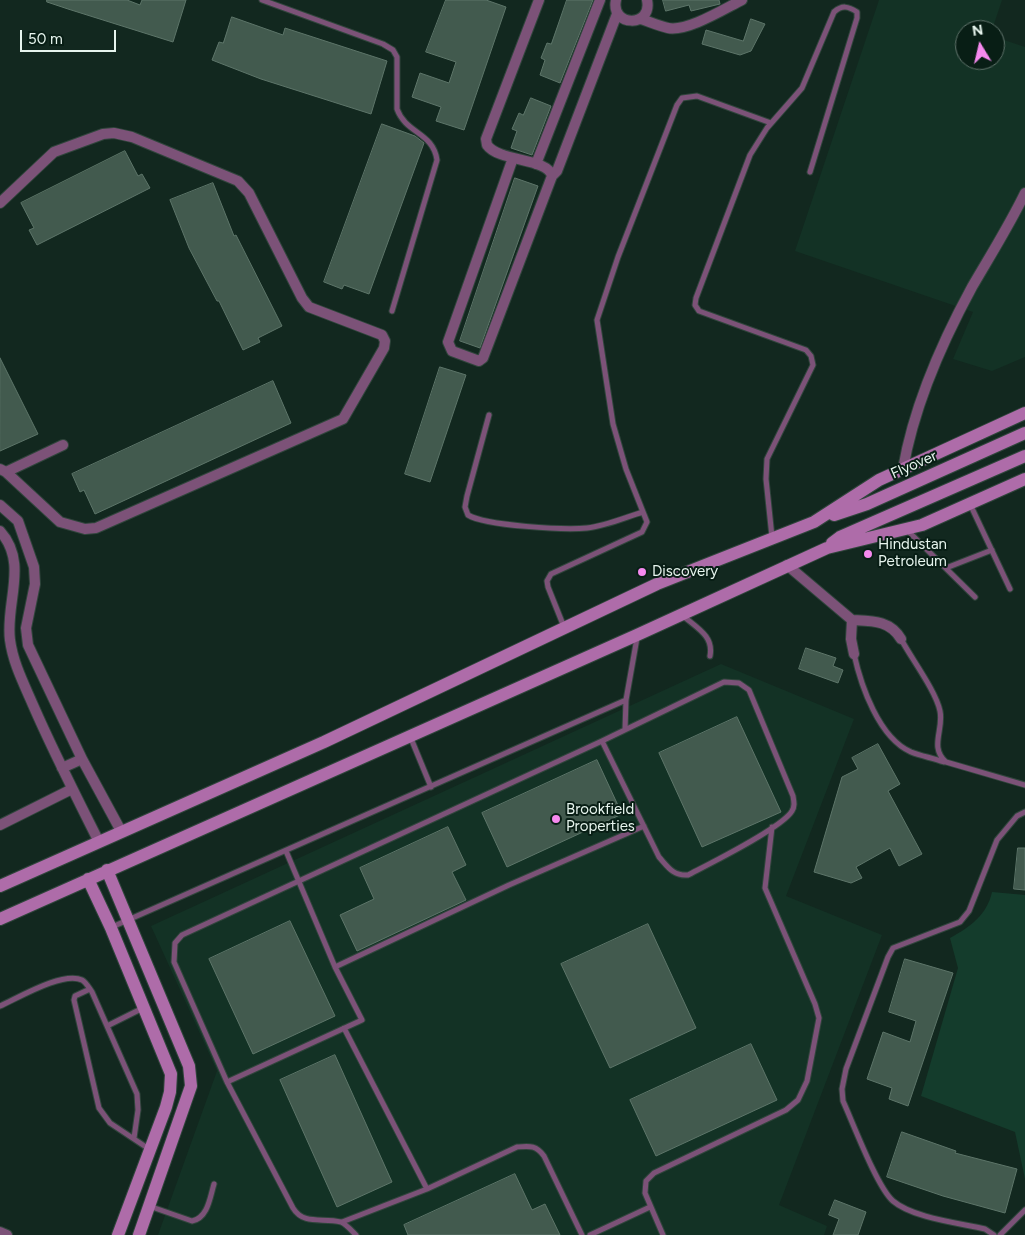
<!DOCTYPE html>
<html>
<head>
<meta charset="utf-8">
<style>
	body { margin:0 }
	#map { position:relative; width:1025px; height:1235px; overflow:hidden; background:#12281f; font-family:Figtree,sans-serif }
	canvas { display:block }
	.north { position:absolute; left:955px; top:20px; width:50px; height:50px; box-sizing:border-box; background:#081e15; border:1px solid #61746c; border-radius:50%; rotate:351deg; font-size:14px; font-weight:700; line-height:20px; text-align:center; color:#e7f5ee }
	.north::after { content:''; display:block; margin:auto; width:18px; height:22px; background:#f589ee; clip-path:polygon(50% 0,100% 100%,50% 72%,0 100%) }
	.scale { position:absolute; left:20px; top:30px; width:96px; height:22px; box-sizing:border-box; border:2px solid #e7f5ee; border-top:0; padding-left:6px; font-size:15px; line-height:18px; white-space:nowrap; color:#e7f5ee; -webkit-text-stroke:4px #081e15; paint-order:stroke }
</style>
</head>
<body>
<div id="map">
<canvas width="1025" height="1235"></canvas>
<div class="north">N</div>
<div class="scale">50 m</div>
</div>
<script>
const c = document.querySelector('canvas').getContext('2d');
c.lineJoin = 'round';
function fillPath(path, color) { c.fillStyle = color; c.fill(path, 'evenodd'); }
function trace(path, color, width, dash) { c.strokeStyle = color; c.lineWidth = width; c.lineCap = dash ? 'butt' : 'round'; c.setLineDash(dash || []); c.stroke(path); }
function drawText(font, color, halo, rows, align = 'center') {
  c.font = font + ' Figtree,sans-serif'; c.lineWidth = 4; c.setLineDash([]); c.textBaseline = 'middle'; c.strokeStyle = halo; c.fillStyle = color; for (const [text, x, y, turn = 0] of rows) {
    c.save(); c.translate(x, y); c.rotate((+turn || 0) * Math.PI / 180); c.textAlign = isNaN(turn) ? turn : align; if (halo) c.strokeText(text, 0, 0); c.fillText(text, 0, 0); c.restore();
  }
}
const built = new Path2D(`
	M879 0H1002L992 30H965V60H995V37L1025 47V357L992 371 953 359 973 312 795 251Z
	M721 664 854 719 786 896 882 935 779 1205 827 1226 824 1235H158L217 1071 151 926Z`);
const green = new Path2D(`
	M992 892 1025 895V1179L1015 1132 921 1096 958 968 950 938C970 927 987 915 992 892Z`);
const building = new Path2D(`
	M47 0H127L140 5 142 0H186L173 42 68 9 47 2Z
	M446 0H486L506 7 464 130 436 121 441 107 412 97 420 73 449 83 456 62 426 52Z
	M567 0H593L560 83 540 75 545 60 541 58 547 43 551 44Z
	M663 0H719L720 4 691 11 689 5 666 11Z
	M232 17 283 35 285 28 387 61 371 114 261 79 212 60 219 42 223 43Z
	M751 19 765 24 751 51 740 55 702 44 706 30 743 41Z
	M531 98 551 106 532 155 511 148 517 131 512 129 519 113 523 115Z
	M382 124 415 136 424 143 369 294 344 285 342 289 324 282Z
	M125 151 138 176 142 174 150 188 37 245 29 230 34 228 21 203Z
	M515 178 538 186 480 348 460 341Z
	M213 183 234 236 236 235 282 326 258 338 260 342 243 350 219 301H217L189 248 170 200Z
	M0 358 38 434 0 451Z
	M440 367 466 375 430 482 405 474Z
	M273 381 291 423 95 514 84 490 80 492 72 474Z
	M806 648 836 658 833 666 843 670 838 683 799 669Z
	M737 717 781 812 702 847 659 753Z
	M878 744 900 784 888 791 922 854 899 866 890 848 856 867 862 878 851 883 814 872 842 777 858 769 852 758Z
	M597 760 622 814 507 867 482 813Z
	M448 827 466 865 452 872 466 900 357 951 340 915 374 899 360 868Z
	M1018 848H1025V890L1014 889Z
	M290 921 335 1016 253 1054 209 959Z
	M648 924 696 1028 610 1068 561 964Z
	M905 959 953 973 908 1106 889 1099 892 1088 867 1079 883 1032 910 1042 916 1021 889 1012Z
	M751 1044 777 1100 656 1156 630 1100Z
	M335 1055 392 1182 337 1207 280 1080Z
	M902 1132 956 1151 955 1153 1017 1169 1005 1213 943 1196 887 1177Z
	M515 1174 532 1210 545 1204 560 1235H408L404 1225Z
	M835 1200 866 1212 858 1235H833L839 1219 829 1215Z`);
const lane = new Path2D(`
	M262 0 383 44 393 50 397 57V109C406 134 433 132 437 160L392 311
	M489 415 467 496 465 507 468 515C486 526 565 530 587 528 606 526 626 517 643 512
	M970 504 1010 589
	M908 531 975 597
	M772 537 766 479 767 459 813 365 811 356 806 350 699 311 695 305 696 298 750 155 767 128 802 88 834 12C842 5 848 6 857 12V18L810 172
	M946 568 992 550
	M682 615C697 628 714 636 710 656
	M564 627 548 587 547 581 551 574 642 532 647 522 626 469 613 424 597 320 618 257 677 105 682 98 697 96 771 123
	M901 639C911 658 936 691 940 711 944 730 929 747 946 762L1025 785
	M854 654C861 686 879 738 911 752 921 756 933 758 944 762
	M625 730 626 700 637 638
	M410 736 431 787
	M112 927 626 700
	M335 967 509 885 644 826
	M90 989 75 996 74 1000 99 1108 110 1123 149 1149
	M0 1006C18 998 63 971 82 980 86 982 89 988 92 992L137 1094 138 1110 134 1138
	M107 1026 143 1008
	M344 1028 427 1189
	M227 1082 362 1020 335 967 286 851
	M149 1206 192 1221C208 1218 210 1197 214 1184
	M342 1222 427 1189 517 1147C530 1146 536 1145 544 1156L582 1235
	M356 1235C352 1231 346 1224 341 1222 323 1217 304 1226 293 1208L227 1082 174 962 175 943 182 935 602 741 724 682 739 683 749 690 793 796C794 802 795 806 792 811 782 828 709 864 688 875 673 876 668 867 659 857L602 741
	M590 1235 650 1207
	M663 1235 645 1193 646 1181 654 1173 786 1110 798 1100 807 1081 819 1018 815 1004 765 888 772 827
	M994 1235 985 1229C959 1223 913 1218 893 1201 877 1187 853 1123 843 1101L842 1089 846 1069 888 957 893 948 960 922 969 911 997 840 1017 816 1025 812
	M1000 1235 1025 1210`);
const street = new Path2D(`
	M616 0C610 27 653 28 647 0
	M641 19C650 22 659 26 668 28 687 32 724 9 742 0
	M513 158 448 342 452 351 479 361 483 358 552 176C548 158 499 162 487 145L486 139 539 0
	M536 164 600 0
	M552 176 557 171 617 14
	M0 203 54 152 103 134 114 133 132 137 238 181 249 193 302 298 309 307 382 335 385 341 384 348 343 419 96 528 85 529 60 522 6 472 0 469
	M903 469C914 405 941 344 972 287 990 256 1009 226 1025 193
	M6 472 63 445
	M0 505 18 521 34 567 35 584 26 628 28 645 82 759 121 831
	M0 531C29 563 5 603 10 640 13 663 24 684 33 705 53 751 76 796 99 842
	M787 565 852 620 851 639 854 654
	M852 620C872 621 890 620 901 639
	M62 768 82 759
	M0 825 72 789
	M0 1232 7 1235`);
const secondary = new Path2D(`
	M834 515 867 504 1025 433
	M832 543 840 537 1025 456
	M107 870 189 1066 191 1086 139 1235
	M88 879 111 928 171 1074 170 1092 166 1107 118 1235
	M0 886 324 742 657 584 814 522 879 480 1025 413
	M0 919 637 635 827 548 922 525 1025 479`);
const markers = [
	[868,554,5,"#f589ee"],
	[642,572,5,"#f589ee"],
	[556,819,5,"#f589ee"]
];
const streetNames = [
	["Flyover",914,465,-24]
];
const poiNames = [
	["Hindustan",878,545],
	["Petroleum",878,562],
	["Discovery",652,572],
	["Brookfield",566,810],
	["Properties",566,827]
];
fillPath(built, '#133225');
fillPath(green, '#143c2c');
fillPath(building, '#425a4e');
trace(building, '#5d7569', 1);
trace(lane, '#30453c', 7);
trace(street, '#30453c', 12);
trace(secondary, '#30453c', 14);
trace(lane, '#7c5278', 5);
trace(street, '#7c5278', 10);
trace(secondary, '#ae6ca9', 12);
for (const [x, y, r, color] of markers) { const dot = new Path2D(); dot.arc(x, y, r, 0, 2 * Math.PI); c.fillStyle = color; c.fill(dot); trace(dot, '#081e15', 2); }
drawText('15px', '#e7f5ee', '#081e15', streetNames);
drawText('15px', '#e7f5ee', '#081e15', poiNames, 'left');
</script>
</body>
</html>
